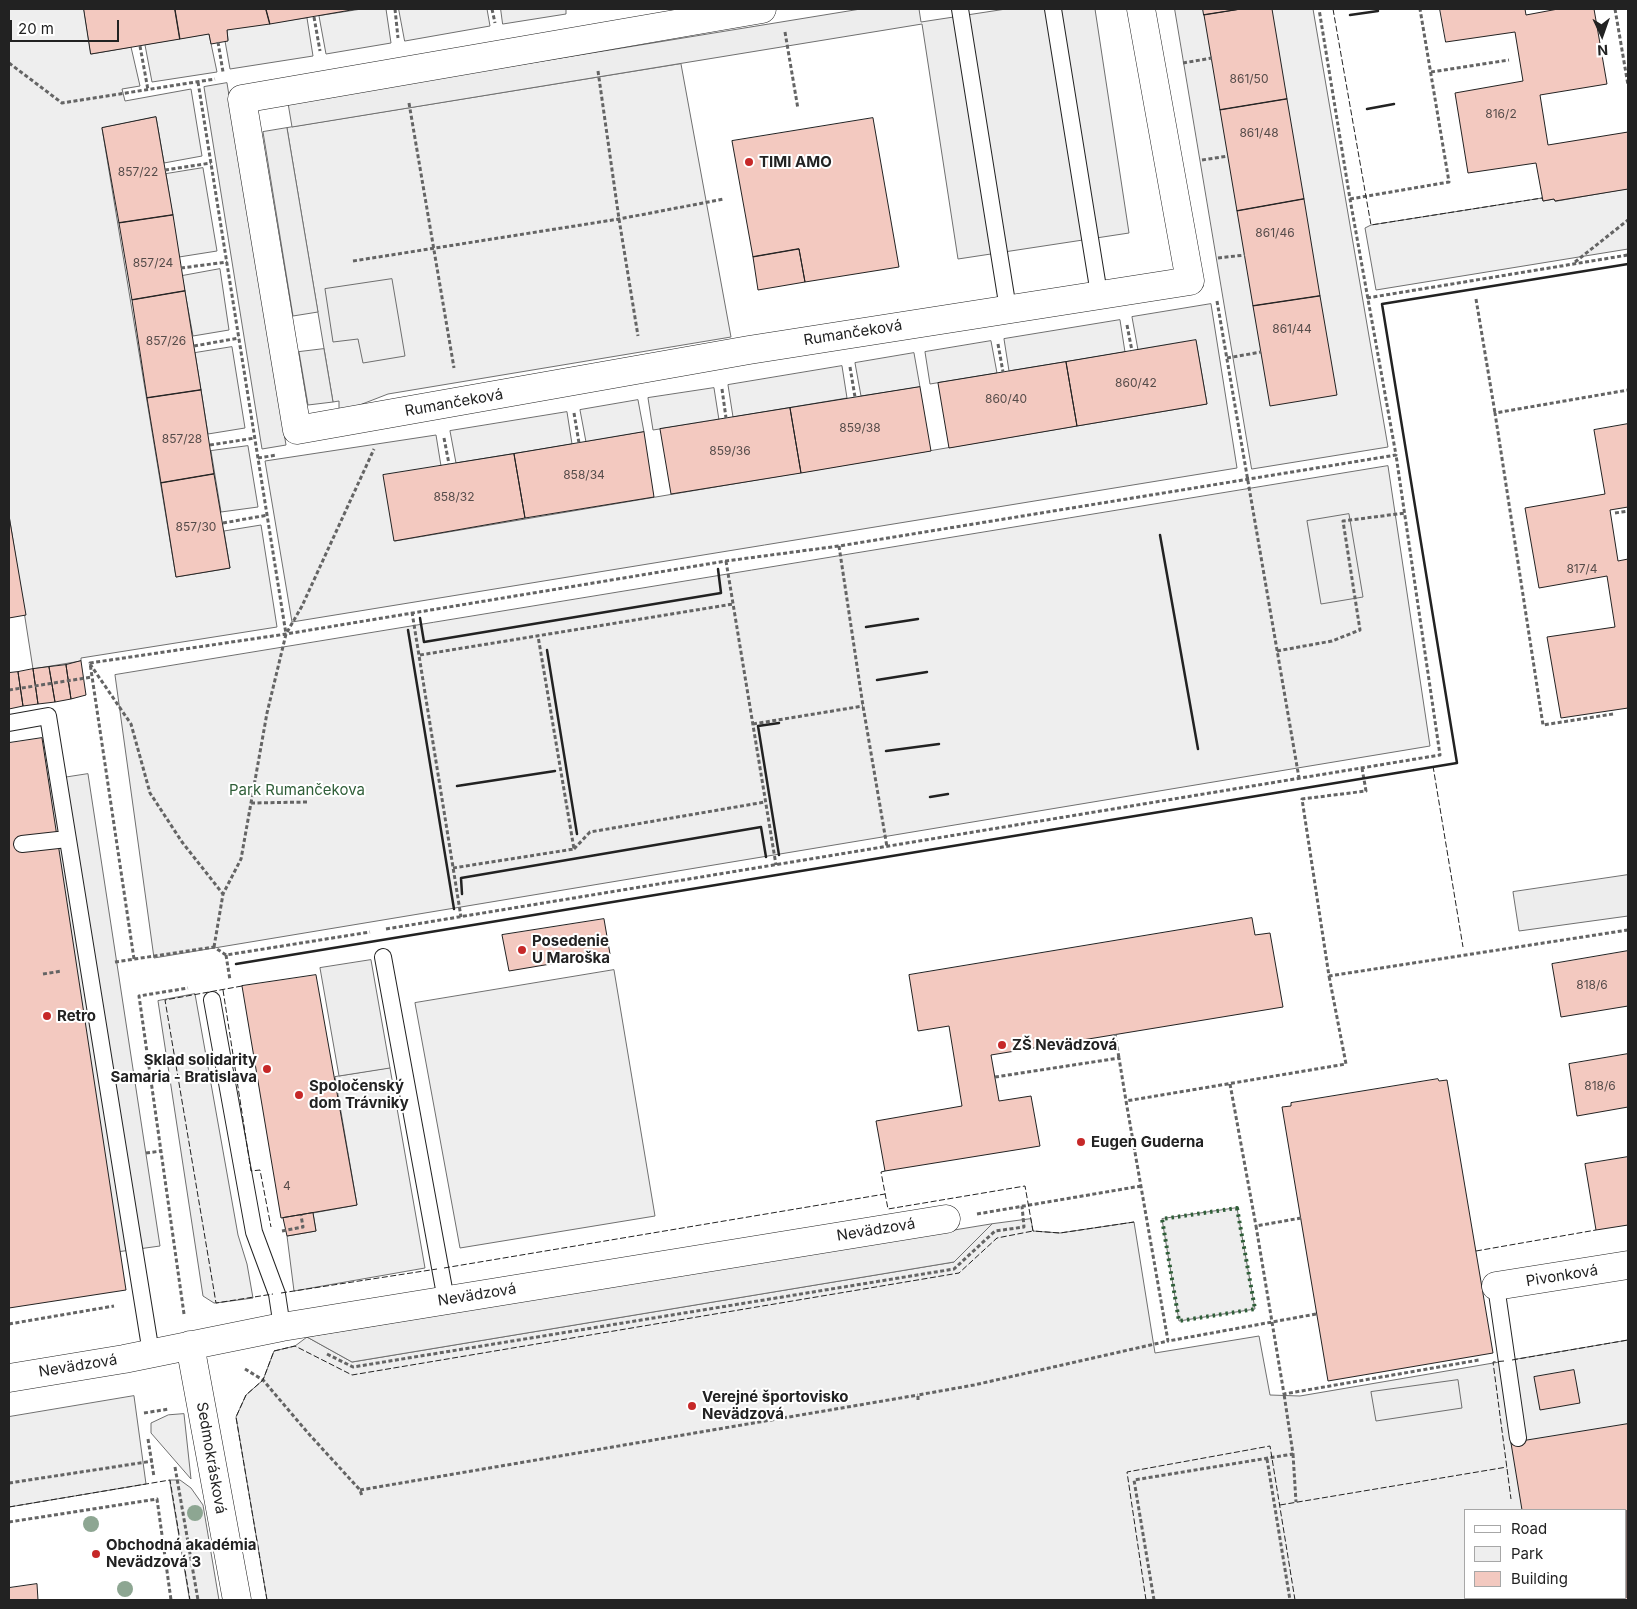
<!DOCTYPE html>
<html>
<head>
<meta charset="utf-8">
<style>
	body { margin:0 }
	#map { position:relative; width:1637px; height:1609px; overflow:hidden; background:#fff; font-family:Inter,sans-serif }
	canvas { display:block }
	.frame { position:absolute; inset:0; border:10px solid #222; pointer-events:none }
	.legend { position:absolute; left:1464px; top:1509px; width:162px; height:90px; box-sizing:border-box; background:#fff; border:1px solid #a7a7a7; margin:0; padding:6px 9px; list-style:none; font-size:15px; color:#222 }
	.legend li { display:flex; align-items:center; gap:10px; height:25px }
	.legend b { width:25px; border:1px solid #a7a7a7 }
	.north { position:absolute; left:1577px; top:10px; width:50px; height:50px; -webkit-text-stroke:4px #fff; paint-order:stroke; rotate:177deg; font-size:14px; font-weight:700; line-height:20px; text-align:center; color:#222 }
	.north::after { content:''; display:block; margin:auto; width:18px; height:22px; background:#222; clip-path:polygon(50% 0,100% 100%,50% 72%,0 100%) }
	.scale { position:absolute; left:10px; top:20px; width:109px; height:22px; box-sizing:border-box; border:2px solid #222; border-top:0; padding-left:6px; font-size:15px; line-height:18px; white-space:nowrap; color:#222; -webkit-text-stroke:4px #fff; paint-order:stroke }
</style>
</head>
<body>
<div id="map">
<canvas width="1637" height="1609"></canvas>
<div class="frame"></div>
<ul class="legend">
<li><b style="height:6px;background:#fff"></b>Road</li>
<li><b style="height:14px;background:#eee"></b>Park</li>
<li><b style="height:14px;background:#f3c9c0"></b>Building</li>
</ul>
<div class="north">N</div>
<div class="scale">20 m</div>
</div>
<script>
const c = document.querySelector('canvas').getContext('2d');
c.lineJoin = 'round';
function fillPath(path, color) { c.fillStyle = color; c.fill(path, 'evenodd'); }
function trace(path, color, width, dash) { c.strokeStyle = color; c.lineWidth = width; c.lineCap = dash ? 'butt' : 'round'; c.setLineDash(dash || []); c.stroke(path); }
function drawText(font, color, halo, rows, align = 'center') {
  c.font = font + ' Inter,sans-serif'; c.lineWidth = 4; c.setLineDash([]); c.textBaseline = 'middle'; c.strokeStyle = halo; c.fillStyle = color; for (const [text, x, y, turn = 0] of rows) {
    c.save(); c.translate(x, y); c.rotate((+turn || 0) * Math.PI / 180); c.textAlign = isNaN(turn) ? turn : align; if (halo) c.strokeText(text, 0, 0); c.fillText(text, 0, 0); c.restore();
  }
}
const green = new Path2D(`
	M9 9H84L91 54 131 47 140 86 122 89 125 101 191 89 202 156 164 163 156 117 102 128 176 577 230 568 224 531 261 525 277 627 81 658V661L33 669 9 515Z
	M362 9H386L391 43 326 54 319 16Z
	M399 9H487L490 26 405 41Z
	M501 9H566V14L503 24Z
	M1175 9H1313L1388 447 1252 469Z
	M307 18 313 56 230 69 225 41 228 40 227 30Z
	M209 34 217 72 152 82 145 45Z
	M681 64 731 337 388 394 339 413V401L333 402 287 128Z
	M203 168 217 251 179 257 166 174Z
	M1628 189V249L1376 290 1365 228 1371 225 1542 198 1543 201 1554 199 1555 201Z
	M220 269 229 330 193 336 182 276Z
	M1211 304 1237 468 292 622 265 461 436 435 441 466 395 541 1207 404 1196 341 1138 350 1132 317Z
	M1120 320 1125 352 1009 371 1004 339Z
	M991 341 997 373 930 384 925 352Z
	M232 347 245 428 208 434 195 353Z
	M914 353 920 387 861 396 855 363Z
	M842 366 847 398 733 417 728 385Z
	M714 388 719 420 653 430 648 398Z
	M638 400 644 432 586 442 580 410Z
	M567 412 572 444 456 463 450 431Z
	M248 446 258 507 221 512 211 451Z
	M1388 466 1430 746 154 958 115 675Z
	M614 970 655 1216 460 1248 415 1003Z
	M195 994 238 1235 247 1264 253 1298 216 1303H214L203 1296 158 1001Z
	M390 1068 425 1268 294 1291 287 1236 316 1231 313 1213 357 1205 335 1077Z
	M1237 1208 1255 1309 1179 1321 1162 1219Z
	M1031 1219 1033 1231 1060 1233 1134 1222 1155 1353 1259 1336 1270 1395 1300 1396 1628 1340V1600H267L236 1417 246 1395 263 1380 274 1351 295 1346 307 1337 352 1362 954 1262 992 1224ZM1466 1510H1626V1598H1466Z
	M134 1396 146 1484 9 1507V1417Z
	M184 1414 191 1479 151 1433V1423L168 1415Z
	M170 1480H180L191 1488 203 1505 219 1600H190Z`);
const parking = new Path2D(`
	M861 9H919L921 22 1006 9H1095L1129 233 958 259 922 24 292 127 288 103Z
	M227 83 286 445 262 449 204 87Z
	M287 128 318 312 293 316 263 132Z
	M392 279 405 356 363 363 358 339 333 342 325 289Z
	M324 349 333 402 308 405 299 352Z
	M1349 514 1363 597 1321 604 1307 521Z
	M88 774 160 1246 102 1254 30 783Z
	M1628 875V916L1519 931 1513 892Z
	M371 960 390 1068 339 1076 320 968Z
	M992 1224 954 1262 352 1362 307 1337Z
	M1458 1380 1462 1408 1376 1421 1371 1392Z`);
const building = new Path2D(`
	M84 9H175L180 39 91 54Z
	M175 9H266L270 24 227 30 228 41 211 44 209 34 180 39Z
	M266 9H357L270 24Z
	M1203 9H1241L1204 15Z
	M1241 9H1272L1287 99 1220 110 1204 15Z
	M1440 9H1525L1526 15 1558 9H1594L1607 84 1540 95 1548 145 1628 132V189L1555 201 1554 199 1543 201 1536 163 1468 173 1455 93 1523 81 1515 32 1446 42Z
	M1287 99 1304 199 1237 211 1220 110Z
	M156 117 173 215 119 223 102 128Z
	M873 118 899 267 805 282 799 249 753 257 732 141Z
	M1304 199 1320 296 1253 306 1237 211Z
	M173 215 185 291 132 300 119 223Z
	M799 249 805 282 758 290 753 257Z
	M185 291 201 390 147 398 132 300Z
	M1320 296 1337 395 1270 406 1253 306Z
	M1196 340 1207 404 1077 426 1066 362Z
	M1066 362 1077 426 949 448 938 383Z
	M920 387 931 451 801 473 790 408Z
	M201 390 214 474 161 483 147 398Z
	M790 408 801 473 671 494 660 429Z
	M1628 424V507L1610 510 1618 561 1628 559V708L1561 718 1547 637 1615 627 1607 576 1539 588 1525 508 1605 494 1594 430Z
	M644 432 654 497 525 518 514 454Z
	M514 454 525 518 394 541 383 475Z
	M214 474 230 568 176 577 161 483Z
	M9 516 26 615 9 618Z
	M81 661 86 695 71 699 66 665Z
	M66 665 71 699 55 702 49 667Z
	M49 667 55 702 38 704 33 669Z
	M33 669 38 704 23 706 18 672Z
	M18 672 23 706 9 709V673Z
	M42 738 126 1290 9 1308V743Z
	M1252 918 1255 935 1270 933 1283 1007 991 1055 999 1101 1031 1096 1040 1146 885 1171 876 1121 962 1106 949 1026 918 1031 909 975Z
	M604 919 610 954 509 971 502 935Z
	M1628 951V1006L1561 1017 1552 964Z
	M316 975 357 1205 281 1218 242 986Z
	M1628 1054V1107L1577 1116 1569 1064Z
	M1438 1079 1439 1081 1447 1080 1493 1353 1328 1381 1282 1107 1291 1106V1103Z
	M1628 1157V1225L1596 1230 1585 1164Z
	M313 1213 316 1231 287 1236 283 1218Z
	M1574 1370 1580 1403 1540 1410 1534 1377Z
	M1628 1424V1600H1537V1598H1626V1510H1522L1511 1443Z
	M37 1584 38 1600H9V1588Z`);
const path = new Path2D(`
	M395 9 398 38
	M492 9 495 23
	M1615 9 1628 85
	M314 17 320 51
	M785 32 798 109
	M218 42 223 72
	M140 46 148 90
	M9 63 62 103 215 79
	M1183 63 1212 58
	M598 71 619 219 638 336
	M1431 72 1509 60
	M198 82 286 634
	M409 103 454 368
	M1202 160 1228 156
	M165 170 211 163
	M1350 199 1449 182 1420 9
	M1218 258 1245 255
	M353 261 619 219 724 199
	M1575 262 1628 220
	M181 268 227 262
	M1367 298 1628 255
	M1476 299 1495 413
	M1217 301 1299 778
	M1127 325 1132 351
	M998 344 1003 372
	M194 346 239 338
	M1227 358 1261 352
	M850 367 855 397
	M722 389 726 418
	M574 413 579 443
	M444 438 449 464
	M210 445 255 438
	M258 458 277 455
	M1615 513 1628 511
	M223 523 268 515
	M839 546 863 706 887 847
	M726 561 776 865
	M412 612 461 917
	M1277 651 1332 641 1360 630 1343 521 1405 513
	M420 655 733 604
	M90 664 131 724 150 793 182 842 223 894
	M9 690 92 677
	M1613 714 1543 725 1495 413 1628 390
	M753 724 863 706
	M1362 768 1366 791 1302 799 1329 976 1628 930
	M251 803 308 802
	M574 849 590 832 765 802
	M453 868 574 849 538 636
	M386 929 1440 755 1396 455
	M214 947 223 894 241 859 267 713 286 634 302 606 374 449
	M226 955 230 980
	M134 959 90 663 286 634 726 561 839 546 1396 455 1350 199 1319 9
	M115 962 214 947 226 955 370 932
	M43 974 62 971
	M1115 1034 1119 1058
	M995 1077 1119 1058 1126 1101
	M1230 1084 1256 1226
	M146 1153 161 1151
	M977 1214 1141 1186
	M1301 1218 1256 1226 1284 1394 1479 1360
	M282 1231 303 1227 301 1215
	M184 1314 139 996 188 988
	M1316 1314 1168 1341 1126 1101 1346 1064 1329 976
	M9 1324 114 1306
	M327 1354 353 1367 954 1269 995 1231 1024 1227 1022 1206
	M245 1369 263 1380 308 1433 360 1490 362 1496
	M918 1400V1395L974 1385 1168 1341
	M144 1413 169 1409
	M148 1439 154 1477
	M1293 1454 1296 1502
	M1267 1459 1290 1600
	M175 1467 198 1600
	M9 1483 153 1461
	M360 1490 918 1395
	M9 1522 157 1499 171 1600
	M1154 1600 1134 1480 1293 1454 1284 1394`);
const lane = new Path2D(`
	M960 9 1008 309
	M1053 9 1099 294
	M9 723 48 716 151 1353
	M22 844 67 839
	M383 957 446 1300
	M212 1000 254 1232 277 1294 282 1327
	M1496 1286 1518 1438`);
const street = new Path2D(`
	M762 9 242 99 297 430 749 350 1190 281 1141 9
	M1496 1286 1628 1265
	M190 1345 237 1600
	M9 1378 124 1359 282 1327 946 1219`);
const hedge = new Path2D(`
	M1237 1208 1255 1309 1179 1321 1162 1219Z`);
const fence = new Path2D(`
	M1333 9 1371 225 1542 198
	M1433 766 1463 947
	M242 986 165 1000 216 1303 273 1294
	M223 990 251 1171 260 1170 271 1227
	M885 1171 881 1172 888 1209 1025 1186 1033 1231 1060 1233 1134 1222
	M1476 1251 1596 1230
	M444 1268 885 1194
	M281 1293 437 1269
	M1512 1360 1628 1340
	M1504 1361 1493 1362 1511 1499
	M1280 1505 1507 1467
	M9 1507 170 1480 190 1600
	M267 1600 236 1417 246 1395 263 1380 274 1351 295 1346 352 1375 959 1273 997 1238 1033 1231
	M1146 1600 1127 1472 1270 1446 1295 1600`);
const wall = new Path2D(`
	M1350 15 1378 11
	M1367 109 1394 104
	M1160 535 1198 749
	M420 618 424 642 721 593 718 569
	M866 627 918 619
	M408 630 454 909
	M547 650 577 834
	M877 680 927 672
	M886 751 939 744
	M457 786 555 771
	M930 797 948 794
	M779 855 758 726 779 723
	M462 894 461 878 761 827 766 857
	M236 964 1457 763 1382 304 1628 264`);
const trees = [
	[195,1513],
	[91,1524],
	[125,1589]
];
const markers = [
	[749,162,5,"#c62828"],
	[522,950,5,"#c62828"],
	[47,1016,5,"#c62828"],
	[1002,1045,5,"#c62828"],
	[267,1069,5,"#c62828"],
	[299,1095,5,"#c62828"],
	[1081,1142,5,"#c62828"],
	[692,1406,5,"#c62828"],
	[96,1554,5,"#c62828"]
];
const numberNames = [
	["861/50",1249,79],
	["816/2",1501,114],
	["861/48",1259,133],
	["857/22",138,172],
	["861/46",1275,233],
	["857/24",153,263],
	["861/44",1292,329],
	["857/26",166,341],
	["860/42",1136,383],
	["860/40",1006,399],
	["859/38",860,428],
	["857/28",182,439],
	["859/36",730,451],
	["858/34",584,475],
	["858/32",454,497],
	["857/30",196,527],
	["817/4",1582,569],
	["818/6",1592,985],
	["818/6",1600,1086],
	["4",287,1186]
];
const poiNames = [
	["TIMI AMO",759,162],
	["Posedenie",532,941],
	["U Maroška",532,958],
	["Retro",57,1016],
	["ZŠ Nevädzová",1012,1045],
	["Sklad solidarity",257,1060,"right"],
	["Samaria - Bratislava",257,1077,"right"],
	["Spoločenský",309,1086],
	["dom Trávniky",309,1103],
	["Eugen Guderna",1091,1142],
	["Verejné športovisko",702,1397],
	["Nevädzová",702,1414],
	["Obchodná akadémia",106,1545],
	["Nevädzová 3",106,1562]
];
const streetNames = [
	["Rumančeková",853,333,-9],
	["Rumančeková",454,403,-10],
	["Nevädzová",876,1230,-9],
	["Pivonková",1562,1276,-9],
	["Nevädzová",477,1295,-9],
	["Nevädzová",78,1366,-9],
	["Sedmokrásková",211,1458,80]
];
const parkNames = [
	["Park Rumančekova",297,790]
];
fillPath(green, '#eee');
trace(green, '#6f6f6f', 1);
fillPath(parking, '#ededed');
trace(parking, '#6f6f6f', 1);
fillPath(building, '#f3c9c0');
trace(building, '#222', 1);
trace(lane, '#222', 18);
trace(street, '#222', 29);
trace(path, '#646464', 3, [4, 2.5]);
trace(lane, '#fff', 16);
trace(street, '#fff', 28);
trace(hedge, '#2f5e38', 4, [2.5, 4]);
trace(fence, '#222', 1, [6, 2.5]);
trace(wall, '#222', 2.5);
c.fillStyle = '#8da692';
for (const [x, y] of trees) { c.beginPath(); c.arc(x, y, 8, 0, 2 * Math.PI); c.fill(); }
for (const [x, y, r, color] of markers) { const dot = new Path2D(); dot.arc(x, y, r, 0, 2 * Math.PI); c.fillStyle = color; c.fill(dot); trace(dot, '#fff', 2); }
drawText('12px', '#564c4a', null, numberNames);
drawText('bold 15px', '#222', '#fff', poiNames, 'left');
drawText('15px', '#222', '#fff', streetNames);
drawText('15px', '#2f5e38', '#fff', parkNames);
</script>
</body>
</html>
